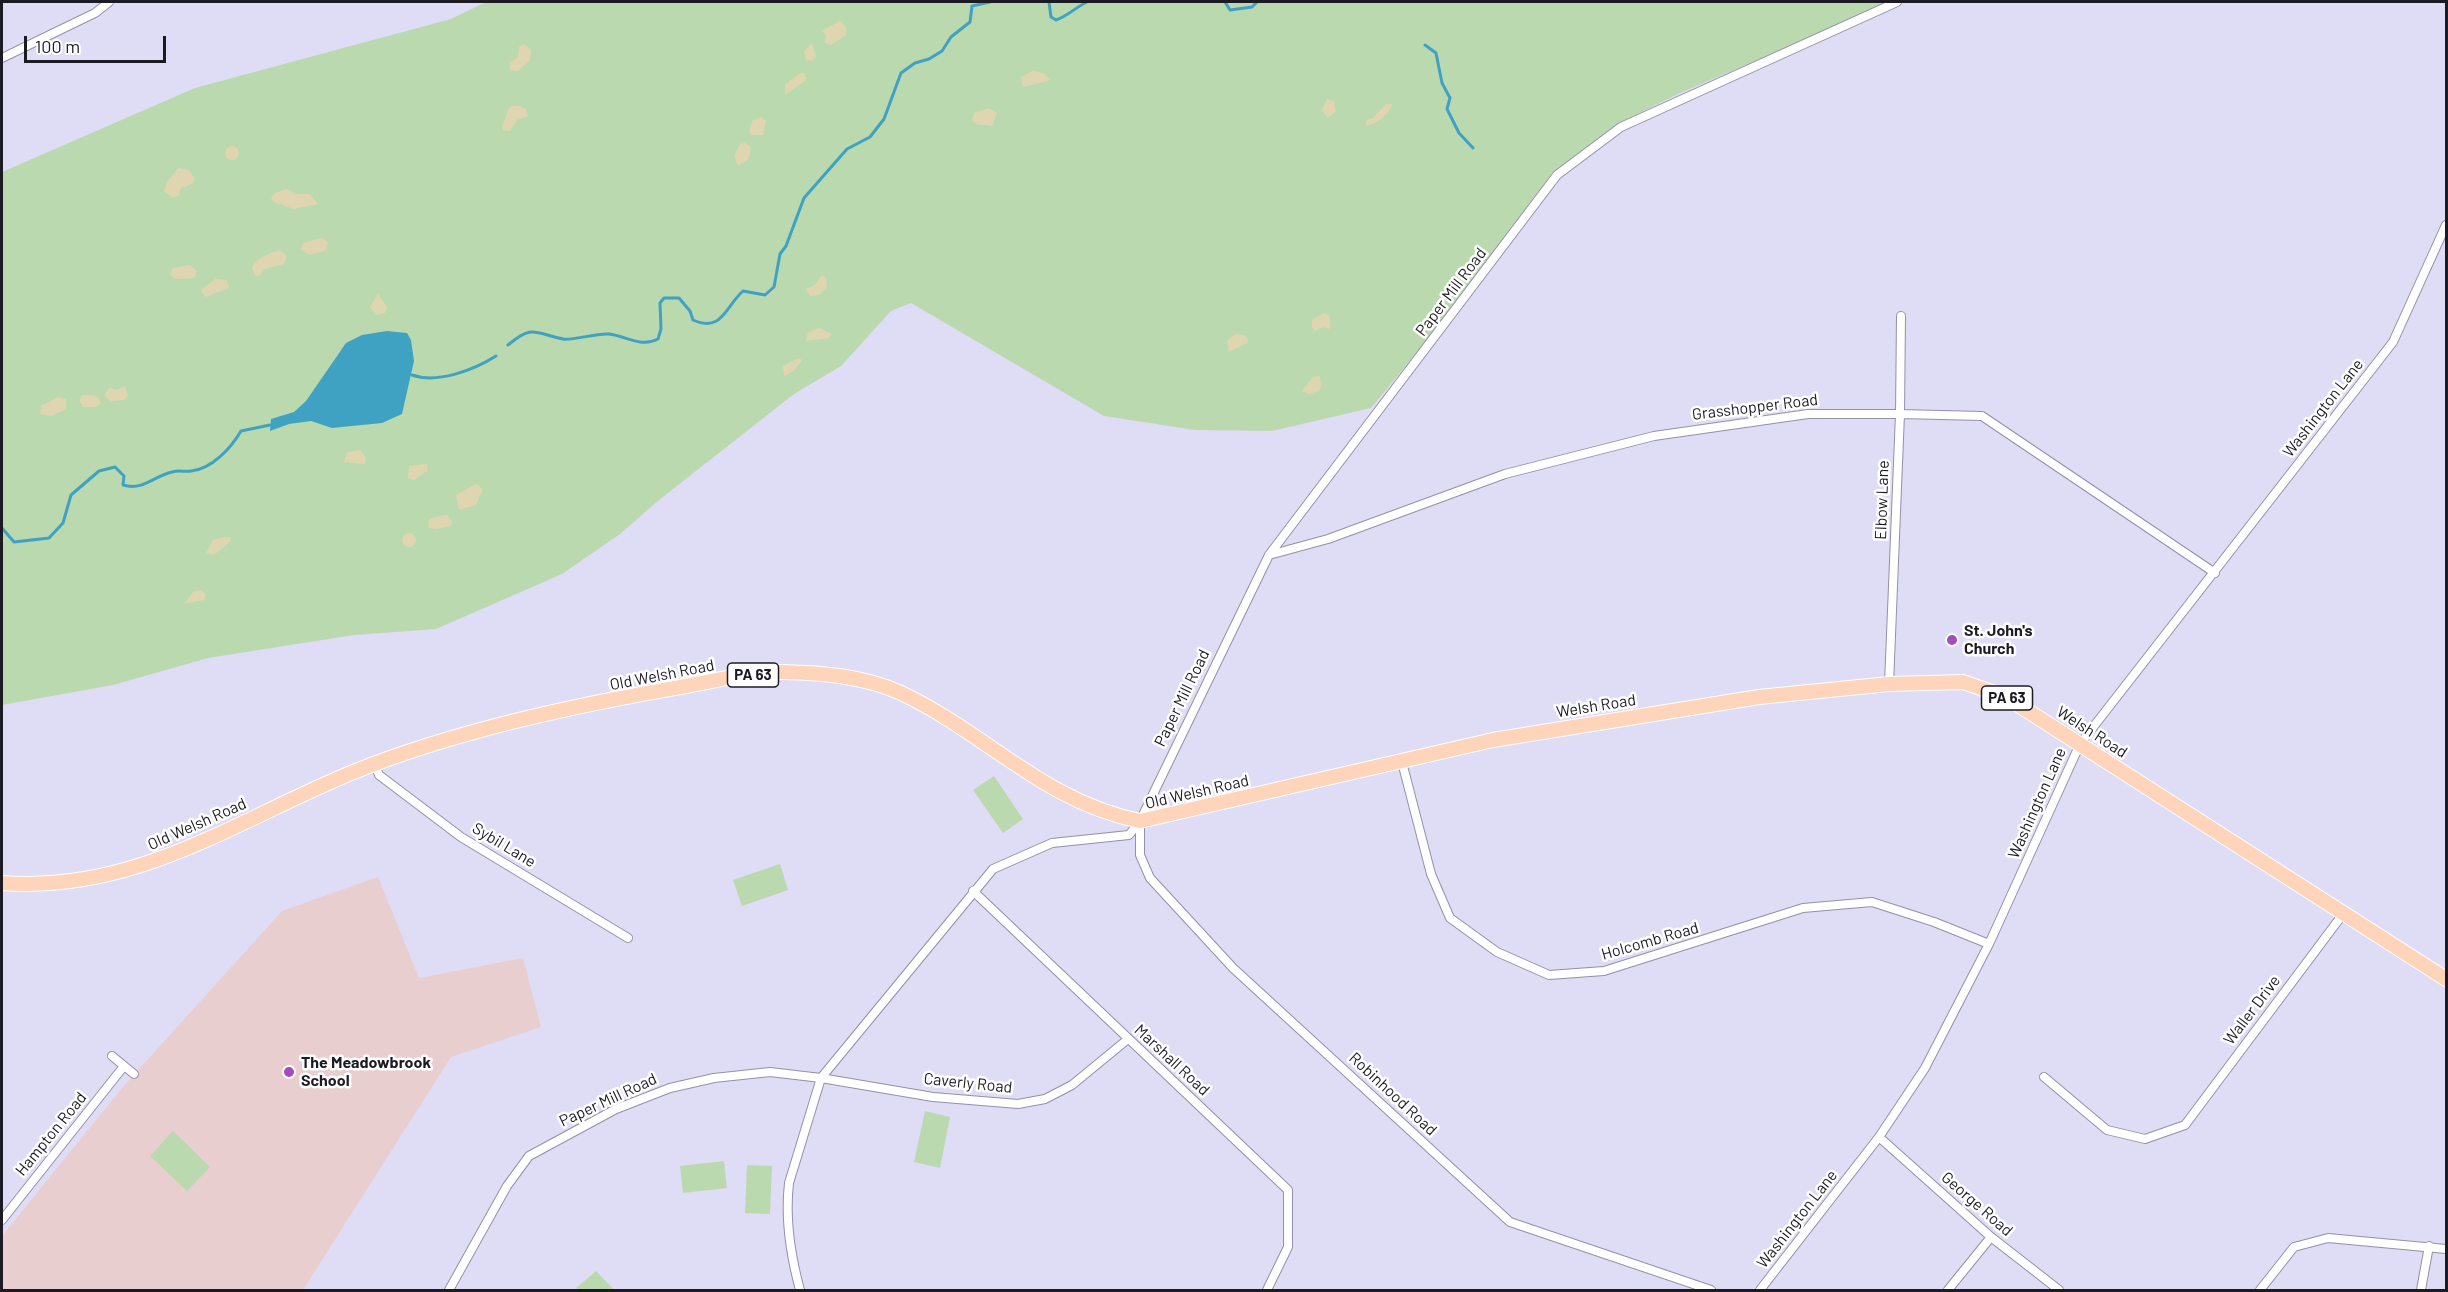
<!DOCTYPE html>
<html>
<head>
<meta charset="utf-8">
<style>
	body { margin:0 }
	#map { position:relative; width:2448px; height:1292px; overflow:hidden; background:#dfdcf5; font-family:Barlow,sans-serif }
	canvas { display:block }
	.frame { position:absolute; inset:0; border:3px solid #1c1b24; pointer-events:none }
	.scale { position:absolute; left:24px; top:36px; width:142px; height:27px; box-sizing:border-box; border:3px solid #1c1b24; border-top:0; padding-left:8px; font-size:18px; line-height:21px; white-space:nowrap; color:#1c1b24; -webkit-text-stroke:4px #fff; paint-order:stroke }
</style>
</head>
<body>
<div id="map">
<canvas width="2448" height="1292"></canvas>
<div class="frame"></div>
<div class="scale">100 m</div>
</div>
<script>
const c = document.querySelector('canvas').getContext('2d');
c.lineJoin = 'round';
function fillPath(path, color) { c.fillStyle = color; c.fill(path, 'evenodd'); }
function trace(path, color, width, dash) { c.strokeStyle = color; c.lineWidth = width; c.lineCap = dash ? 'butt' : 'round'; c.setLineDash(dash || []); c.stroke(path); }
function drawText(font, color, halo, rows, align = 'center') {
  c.font = font + ' Barlow,sans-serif'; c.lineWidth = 5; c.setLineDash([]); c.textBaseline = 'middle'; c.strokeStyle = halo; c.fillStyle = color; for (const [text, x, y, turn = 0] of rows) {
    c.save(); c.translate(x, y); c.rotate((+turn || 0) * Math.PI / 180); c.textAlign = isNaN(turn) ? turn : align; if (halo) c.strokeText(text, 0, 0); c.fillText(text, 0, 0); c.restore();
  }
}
const education = new Path2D(`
	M378 877 419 978 523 958 541 1027 451 1057 303 1290H2V1236L122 1088 282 911Z`);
const green = new Path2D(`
	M486 2H1885L1832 28 1680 93 1617 124 1552 173 1431 335 1371 408 1272 431 1195 430 1104 416 911 303 891 311 841 366 794 394 659 500 620 534 562 574 436 629 354 635 208 658 113 685 2 705V172L195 88 451 19Z
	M994 776 1023 819 1003 833 973 790Z
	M780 864 788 890 742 906 733 880Z
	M925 1111 950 1117 940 1168 914 1162Z
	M173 1131 210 1167 187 1191 150 1156Z
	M724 1161 727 1188 683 1193 680 1166Z
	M747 1165 772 1166 770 1214 745 1213Z
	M596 1271 614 1290H579L576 1288Z`);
const sand = new Path2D(`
	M840 21 846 27V35L831 45 825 43 826 36 822 31Z
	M524 44 531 50 530 60 518 71 510 70 509 63 518 57 519 47Z
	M812 44 816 57 812 61 806 60 804 51Z
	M1032 71 1044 73 1050 80 1023 87 1021 77Z
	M801 73 805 74 806 80 785 95V84Z
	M1327 99 1334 101 1336 111 1328 118 1322 110Z
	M1386 104H1392C1391 112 1376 126 1366 125V120L1373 118Z
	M519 106 526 109 528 116 517 120 510 131 503 130 502 127 508 110 512 106Z
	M989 108 997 113 992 126 976 124 972 120 974 113Z
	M761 117 766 121 763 135H751L749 131 753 120Z
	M745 143 751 147 749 159 738 166 734 156 740 144Z
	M225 153a7 7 0 1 1 14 0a7 7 0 1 1-14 0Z
	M178 168 189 170 195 179 192 184 181 188 179 195 173 198 164 191 168 181Z
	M286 189 298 194H310L318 204 294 209 274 202 271 198 275 193Z
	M322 238 328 242 325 251 309 255 301 249 303 243Z
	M279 250 287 256 284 264 265 269 259 276H255L252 268C256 257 269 254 279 250Z
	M190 265 197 271 194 278 175 279 170 274 173 268Z
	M821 276 826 277 827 287 819 295 810 296 806 289 815 285Z
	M215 279 227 280 229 288 205 297 201 290Z
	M378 294 387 307 385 313 377 315 370 307Z
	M1324 313 1329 315 1331 326 1329 329 1323 327 1315 331 1312 327V320Z
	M820 328 832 334 828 338 806 341 808 332Z
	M1235 334 1246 336 1249 342 1229 352 1227 341Z
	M798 358 802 360 794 371 784 376 783 366Z
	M1320 376 1321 386 1319 391 1308 394 1302 391 1313 377Z
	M125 386 128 395 124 400 111 401 104 396 109 388 117 390Z
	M83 395 97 396 101 403 96 407H83L79 400Z
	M58 397 66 399V409L51 416 40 414 41 406Z
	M360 450 366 458 365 464 344 462 347 452Z
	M427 464V471L414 480 408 478 409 466Z
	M476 484 483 489 476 505 459 510 456 495Z
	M447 515 452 521 451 526 437 529 429 528 428 521 432 518Z
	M402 540a7 7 0 1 1 14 0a7 7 0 1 1-14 0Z
	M225 537H231L230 542 214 555 206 553 213 540Z
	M200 590 206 594 204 600 184 604 194 591Z`);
const water = new Path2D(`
	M387 331 407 333 411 340 414 361 402 414 382 423 332 428 311 421 289 424 270 431 271 419 294 412 306 401 346 343 362 335Z`);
const stream = new Path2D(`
	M1049 2 1051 17 1056 20C1068 16 1076 7 1087 2
	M1225 2 1230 10 1252 7 1257 2
	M1425 45 1436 53 1442 83 1450 98 1447 109 1459 133 1473 148
	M508 345C533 324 534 333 563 339 572 341 595 333 609 334 626 336 641 348 658 339L661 329 660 303 664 298H679L690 311 693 320C722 333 725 307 743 291L765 295 774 287 780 254 786 246 804 198 847 149 870 137 884 119 901 73 915 63 929 59 942 51 951 37 970 22 972 6 990 2
	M412 375C437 384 474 370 496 356
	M2 528 14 542 49 538 63 523 71 495 99 471 115 467 124 476 123 485C143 491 154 476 172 472 178 470 185 472 191 471 212 469 231 448 241 431L270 425`);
const street = new Path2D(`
	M2 58 95 13 109 2
	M1269 555 1328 539 1505 474 1654 436 1808 414H1900L1982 416 2215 573
	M1889 684 1900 414 1901 316
	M1402 762 1431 874 1450 918 1497 952 1549 975 1604 971 1803 908 1872 902 1934 922 1989 944
	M375 765 379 775 461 837 628 938
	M1140 821V855L1150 878 1233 968 1510 1222 1711 1290
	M973 891 1288 1190V1247L1267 1290
	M112 1056 134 1074
	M2044 1077 2107 1130 2145 1139 2185 1125 2343 914
	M1879 1137 1991 1237 2059 1290
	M2 1220 124 1066
	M449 1290 507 1186 529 1156 616 1109 670 1088 714 1078 770 1072 821 1078 993 869 1052 843 1129 835 1140 821 1269 555 1557 175 1621 127 1897 2
	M800 1290C791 1257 785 1218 789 1183L821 1078 933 1097 1018 1104 1045 1099 1072 1085 1128 1039
	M1760 1290 1879 1137 1925 1068 1989 944 2080 744 2393 342 2446 225
	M1948 1290 1991 1237
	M2260 1290 2294 1247 2328 1238 2446 1249
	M2421 1290 2429 1246`);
const primary = new Path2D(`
	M2 883C135 893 233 822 351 773 454 731 576 705 686 686 716 681 751 671 782 672 822 673 864 676 901 693 986 733 1044 802 1140 821L1493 740 1759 697 1889 684 1963 682 2006 697 2446 979`);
const markers = [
	[1952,640,6,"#a44dba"],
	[289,1072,6,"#a44dba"]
];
const shields = [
	[753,675,51],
	[2007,698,51]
];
const shieldNames = [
	["PA 63",753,675],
	["PA 63",2007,698]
];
const streetNames = [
	["Paper Mill Road",1451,292,-53],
	["Grasshopper Road",1755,407,-7],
	["Washington Lane",2323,408,-52],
	["Elbow Lane",1882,500,-88],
	["Old Welsh Road",662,675,-11],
	["Paper Mill Road",1182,698,-64],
	["Welsh Road",1596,706,-9],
	["Welsh Road",2092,732,33],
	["Old Welsh Road",1197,792,-13],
	["Washington Lane",2037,803,-66],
	["Old Welsh Road",197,824,-24],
	["Sybil Lane",504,845,31],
	["Holcomb Road",1650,941,-16],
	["Waller Drive",2252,1010,-53],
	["Marshall Road",1172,1060,43],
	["Caverly Road",968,1083,6],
	["Robinhood Road",1393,1094,43],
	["Paper Mill Road",608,1100,-25],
	["Hampton Road",51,1134,-51],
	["George Road",1977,1204,41],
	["Washington Lane",1797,1219,-52]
];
const poiNames = [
	["St. John's",1964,631],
	["Church",1964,649],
	["The Meadowbrook",301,1063],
	["School",301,1081]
];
fillPath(education, '#e9ced0');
fillPath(green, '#bbd9ae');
fillPath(sand, '#dfd6b1');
fillPath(water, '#40a2c3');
trace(stream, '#40a2c3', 3);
trace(street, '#9390a7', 10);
trace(primary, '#fff', 16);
trace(street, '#fff', 8);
trace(primary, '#fed4ba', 14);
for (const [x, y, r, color] of markers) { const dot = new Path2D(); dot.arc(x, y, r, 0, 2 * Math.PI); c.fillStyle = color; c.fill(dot); trace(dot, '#fff', 2); }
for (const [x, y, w] of shields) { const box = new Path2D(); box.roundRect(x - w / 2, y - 12, w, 24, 4.5); c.fillStyle = '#fff'; c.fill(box); trace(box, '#1c1b24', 1.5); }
drawText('bold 15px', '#1c1b24', null, shieldNames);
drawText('16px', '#1c1b24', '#fff', streetNames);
drawText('bold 16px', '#1c1b24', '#fff', poiNames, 'left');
</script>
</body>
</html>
